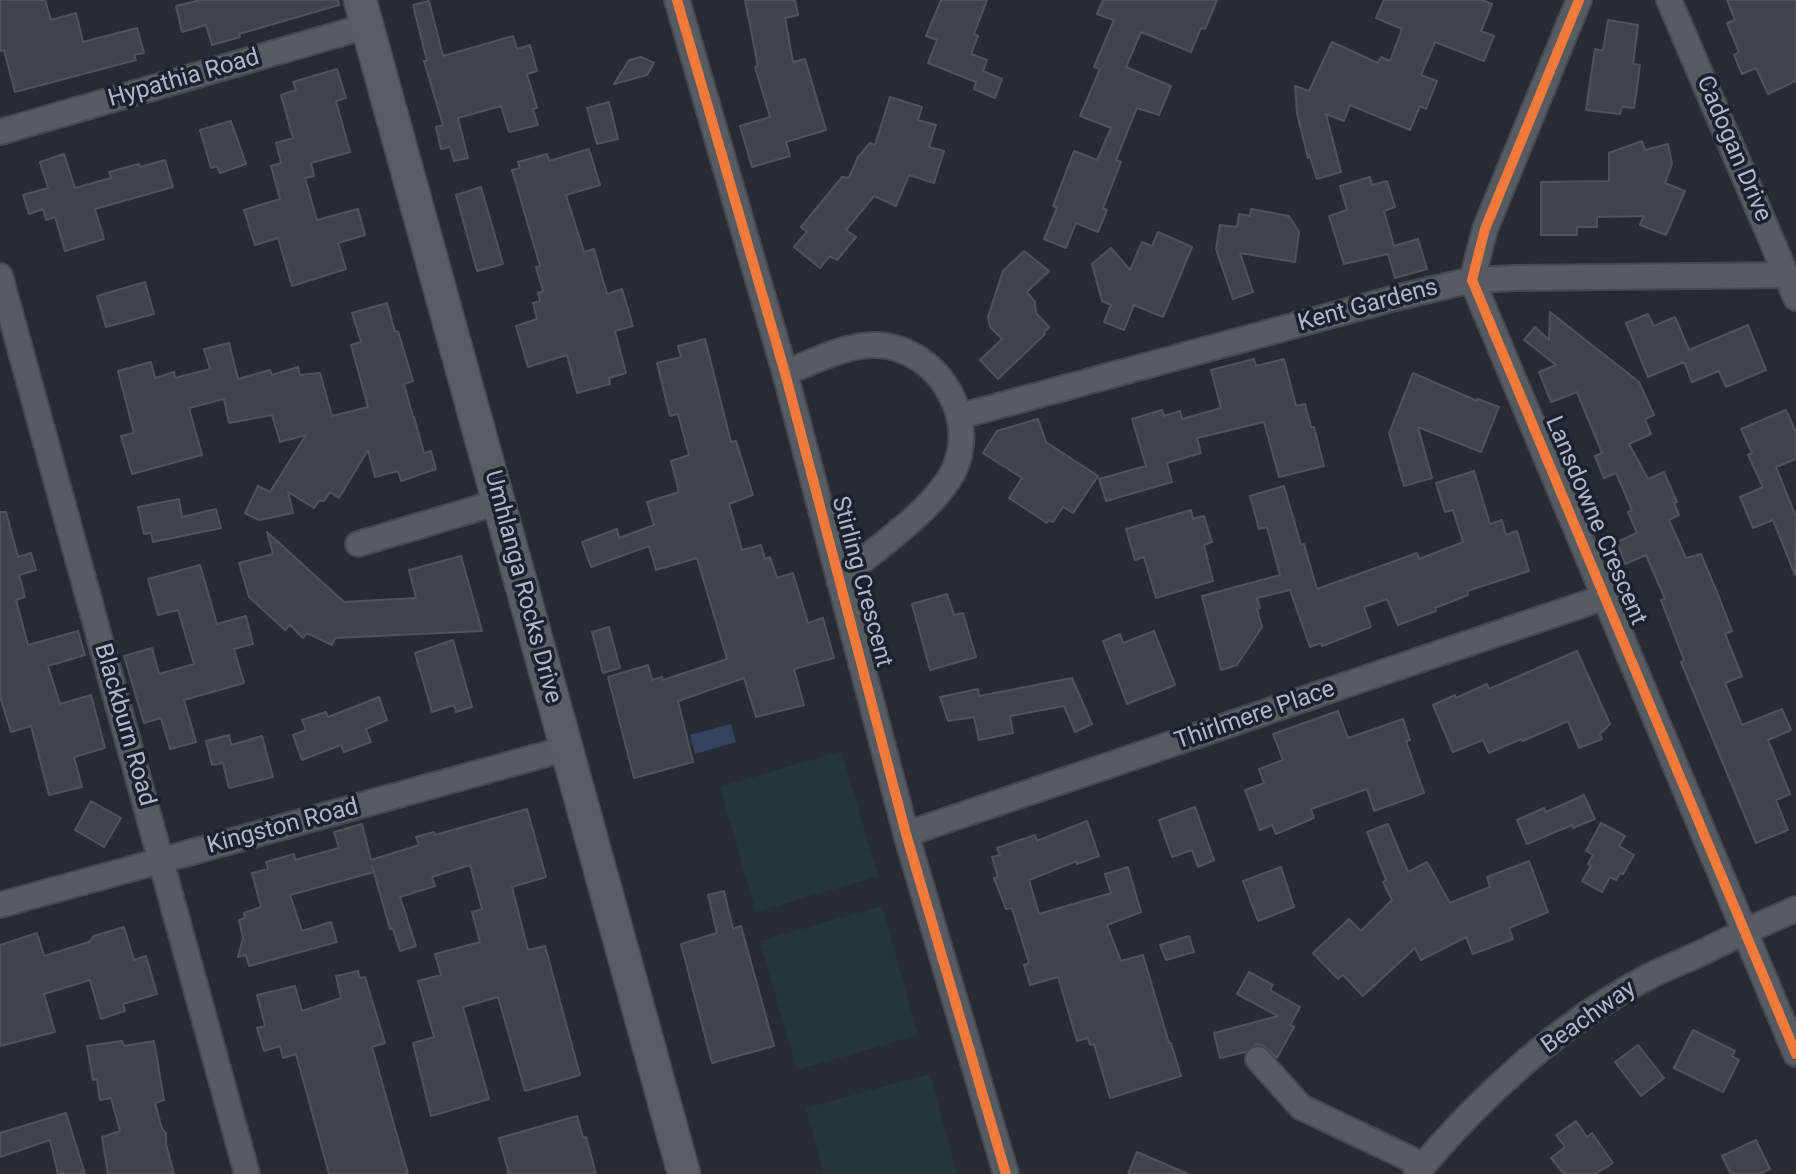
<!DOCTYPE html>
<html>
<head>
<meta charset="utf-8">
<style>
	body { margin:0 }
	canvas { display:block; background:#272c34 }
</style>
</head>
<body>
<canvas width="1796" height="1174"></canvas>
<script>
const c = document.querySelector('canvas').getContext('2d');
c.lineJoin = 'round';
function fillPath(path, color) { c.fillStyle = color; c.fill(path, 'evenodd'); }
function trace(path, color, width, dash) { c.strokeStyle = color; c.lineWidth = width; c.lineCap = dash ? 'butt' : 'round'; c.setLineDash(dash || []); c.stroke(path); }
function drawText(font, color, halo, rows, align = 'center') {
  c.font = font + ' Roboto,sans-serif'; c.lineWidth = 7; c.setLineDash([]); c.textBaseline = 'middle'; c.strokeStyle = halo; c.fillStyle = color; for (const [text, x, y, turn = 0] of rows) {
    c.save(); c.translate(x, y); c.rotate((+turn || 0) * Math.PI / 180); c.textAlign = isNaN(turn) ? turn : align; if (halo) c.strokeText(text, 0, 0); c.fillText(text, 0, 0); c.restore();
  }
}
const green = new Path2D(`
	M841 751 878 876 756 912 720 787Z
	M882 906 918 1035 797 1070 760 941Z
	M930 1074 957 1174H824L806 1108Z`);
const water = new Path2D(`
	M731 724 736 742 695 754 690 735Z`);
const building = new Path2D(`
	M0 0H45L51 20 76 13 83 42 137 28 144 53 134 55 136 60 15 92 4 50 0 51Z
	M201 0H338L339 5 239 34 240 37 212 45 206 25 182 32 176 6Z
	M745 0H795L798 15 785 18 793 62 805 59 826 130 786 142 790 156 752 167 740 126 770 117 755 67 758 66Z
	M941 0H987L974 34 978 36 971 54 987 60 983 71 1002 79 995 98 974 89 976 82 928 63 937 40 926 36Z
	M1103 0H1217L1205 29 1201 28 1191 52 1141 32 1126 67 1171 86 1159 115 1137 108 1116 160 1121 162 1103 208 1107 210 1098 232 1076 223 1066 248 1044 239 1057 208 1053 206 1074 151 1097 160 1111 128 1080 116 1100 69 1094 67 1114 20 1097 14Z
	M1384 0H1482L1492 4 1481 31 1494 36 1484 61 1435 42 1421 75 1437 81 1426 109 1420 106 1410 130 1350 105 1344 121 1326 114 1341 172 1317 179 1309 154 1308 158 1297 113 1295 86 1309 91 1332 42 1378 63 1381 57 1390 61 1402 29 1376 18Z
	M1727 0H1796V81L1768 94 1756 68 1742 74 1734 55 1739 52 1727 23 1735 20Z
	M429 1 443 56 513 36 517 49 530 45 537 71 527 74 537 108 533 109 538 125 509 132 501 106 458 118 468 158 454 161 450 147 441 149 436 127 443 125 424 61H427L413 5Z
	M1608 20 1638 25 1633 64 1640 65 1634 108 1622 107 1620 114 1586 110 1595 49 1603 51Z
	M641 57 654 63 647 75 614 84 629 60Z
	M337 69 346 98 336 101 350 152 311 163 314 176 305 178 317 220 358 209 365 235 338 243 346 269 292 286 278 238 255 245 244 210 280 199 271 166 281 163 276 143 293 138 281 95 296 90 293 82Z
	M890 97 922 107 918 120 936 125 929 147 944 151 934 183 909 175 896 206 874 196 846 230 856 237 837 260 830 256 820 268 794 247 807 232 801 227 842 177 849 178 858 157 870 143 875 145Z
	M609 102 618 139 597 144 587 108Z
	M231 121 246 164 220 173 217 166 211 168 200 130Z
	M1642 141 1645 150 1668 144 1672 164 1665 183 1685 191 1666 235 1640 225 1644 216 1597 217V227H1577V235H1541V182L1609 181V153Z
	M589 149 600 185 566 195 584 252 594 249 607 294 622 289 633 326 615 331 626 373 609 378 610 384 577 393 567 355 528 367 516 326 537 319 533 303 540 301 538 293 543 291 536 267 540 266 512 170 520 168 518 162 547 154 549 161Z
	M64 154 75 188 111 178 109 172 139 164 140 167 165 160 173 187 95 209 104 239 65 251 55 217 46 220 43 209 29 214 23 195 48 188 40 162Z
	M1370 177 1372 185 1387 181 1395 207 1384 211 1394 246 1418 239 1427 269 1395 278 1388 254 1344 264 1329 216 1347 210 1340 186Z
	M481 187 503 264 477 271 456 195Z
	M1251 209 1289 216 1299 232 1295 262 1240 253 1253 292 1233 299 1216 249 1220 225 1237 227 1239 214 1250 216Z
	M1158 232 1192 247 1163 317 1134 305 1124 330 1104 322 1111 305 1102 301 1092 264 1111 248 1130 270 1142 242 1152 246Z
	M1024 251 1049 271 1027 292 1035 302 1036 313 1049 327 1044 332 1045 334 998 379 980 360 1002 339 990 327 988 317 1003 271Z
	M145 282 154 314 106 327 97 296Z
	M387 303 395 332 398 331 413 381 404 384 413 417H414L424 453 431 451 436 469 401 481 398 471 375 477 368 450 339 498 330 492 324 501H319L314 508 288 492 293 513 259 520 245 513 258 486 270 492 306 435 280 442 272 415 229 423 224 399 189 408 202 455 132 474 121 436 134 433 118 371 151 362 155 378 174 372 175 378 210 369 204 349 229 343 238 379 270 370 272 375 298 367 300 375 320 373 332 416 368 407 351 345 361 342 352 313Z
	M1550 312 1639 382 1654 415 1645 419 1651 434 1629 444 1648 479 1664 472 1677 502 1674 503 1679 515 1669 520 1686 558 1701 554 1719 597 1732 631 1725 634 1742 676 1725 683 1742 725 1782 709 1791 730 1768 740 1790 794 1776 800 1788 830 1756 843 1681 662 1684 660 1661 600 1665 599 1646 555 1625 564 1617 542 1637 533 1628 512 1632 510 1616 473 1604 478 1595 456 1602 453 1577 392 1551 402 1539 372 1556 365 1524 340 1535 327 1549 340Z
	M1648 314 1654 326 1675 317 1689 350 1748 325 1766 370 1726 387 1719 371 1692 382 1684 362 1648 377 1626 323Z
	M705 339 731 442 736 441 753 495 729 504 742 550 761 545 765 559 770 557 777 578 793 573 808 623 823 618 834 658 794 669 804 705 756 717 744 678 678 701 693 762 634 778 608 677 648 665 652 680 662 677 663 680 727 659 697 558 656 570 649 546 591 567 582 542 617 529 619 538 654 525 647 502 679 492 671 461 689 455 678 414 670 416 657 363 681 357 678 346Z
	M1254 359 1256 366 1284 359 1296 406 1305 404 1311 427H1314L1324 466 1279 477 1264 422 1197 438 1201 453 1167 463 1172 482 1106 501 1099 479 1146 466 1132 419 1162 410 1164 416 1180 411 1182 419 1221 408 1211 370Z
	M1413 373 1477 401 1478 399 1499 407 1481 452 1418 427 1432 478 1404 486 1389 433Z
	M1786 410 1796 432V459L1776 467 1796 517 1795 575 1773 520 1753 528 1740 497 1763 487 1748 455 1752 453 1741 429Z
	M1038 419 1046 442 1098 476 1073 513 1063 507 1053 522 1049 520 1047 523 1009 498 1022 478 983 453 997 431Z
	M1474 471 1490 524 1502 520 1506 535 1517 531 1529 571 1467 591 1468 595 1435 608 1436 611 1398 625 1387 599 1364 607 1371 627 1322 646 1321 643 1310 647 1290 590 1257 598 1260 608 1257 609 1262 627 1237 665 1221 670 1202 596 1280 575 1267 527 1259 529 1250 496 1284 486 1301 545 1304 544 1317 589 1417 553 1419 559 1463 542 1453 510 1445 512 1436 483Z
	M179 499 182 517 216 509 221 528 153 542 151 533 144 534 138 507Z
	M1191 510 1193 519 1204 516 1212 542 1204 545 1213 581 1156 598 1144 557 1135 560 1126 529Z
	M0 512H6L18 557 31 553 36 570 19 575 25 597 16 600 28 645 78 631 85 655 48 666 60 704 91 695 105 748 74 757 82 787 49 795 31 726 11 732 0 696Z
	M267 532 344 602 416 598 409 570 461 556 482 631 335 638 332 645 307 633 303 638 290 625 285 630 249 597 239 563 273 554Z
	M200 565 217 624 246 616 253 644 234 649 244 683 184 700 196 742 170 749 161 718 144 723 124 656 152 648 159 674 194 664 178 610 158 615 148 579Z
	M947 594 954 615 963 613 976 657 930 670 912 604Z
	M609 627 620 668 603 673 592 632Z
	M1154 631 1175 685 1127 704 1103 641 1120 634 1123 643Z
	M453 640 472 707 456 712 454 705 432 712 415 653Z
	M1577 651 1610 724 1600 734 1602 739 1579 748 1568 721 1523 741 1521 739 1489 753 1483 740 1453 752 1433 705 1455 695 1456 698 1487 684 1489 689Z
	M1072 678 1092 724 1075 732 1064 706 1010 716 1013 733 979 740 974 717 948 721 940 697 978 689 979 696Z
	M379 697 387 720 366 729 371 742 344 752 341 745 302 760 293 735 306 730 302 720 326 712 328 717Z
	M1338 711 1348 738 1403 719 1410 740 1406 741 1424 793 1374 811 1367 789 1311 809 1314 818 1276 834 1272 825 1260 830 1245 790 1264 783 1259 769 1283 760 1273 734Z
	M229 735 231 745 262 736 273 777 229 788 223 763 212 765 206 741Z
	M1584 795 1595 819 1573 828 1572 825 1527 844 1517 820 1544 808 1546 812Z
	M91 801 121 818 104 847 75 830Z
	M1195 807 1214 860 1198 867 1192 850 1172 857 1159 820Z
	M527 809 546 877 512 887 528 950 545 946 580 1075 525 1091 498 997 463 1007 489 1099 431 1116 413 1043 434 1037 418 981 441 975 435 954 480 942 472 912 482 909 470 865 432 877 435 886 400 897 416 946 400 951 393 929H390L372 866 374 872 290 895 302 931 331 922 337 942 249 966 246 955 238 957 243 938 239 920 245 918 244 913 261 907 252 873 268 869 266 862 294 854 295 860 339 848 334 832 362 824 371 860 419 845 416 837 434 832 435 835Z
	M1087 821 1099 856 1077 864V861L1029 880 1039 914 1111 893 1105 874 1128 867 1141 912 1107 925 1121 961 1143 955 1169 1043H1171L1181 1076 1110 1098 1094 1044 1090 1045 1088 1038 1077 1041 1058 977 1030 985 1024 965 1029 963 1012 908 1006 909 994 878 998 877 992 857 1000 855 997 848 1035 835 1037 841Z
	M1601 823 1625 836 1619 846 1634 855 1623 874 1620 873 1616 880 1610 877 1602 892 1582 881 1591 866 1588 864 1593 855 1586 851Z
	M1388 824 1408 872 1427 862 1450 903 1490 887 1487 877 1529 861 1548 912 1509 928 1513 939 1473 954 1466 937 1421 960 1415 948 1363 996 1343 975 1338 979 1313 953 1349 919 1361 931 1392 900 1383 882 1386 880 1367 832Z
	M1281 867 1294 907 1258 921 1243 881Z
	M724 891 733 929 741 926 774 1046 712 1063 681 944 717 933 708 895Z
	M124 927 134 960 146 956 157 994 123 1004 125 1011 101 1019 90 980 44 994 55 1032 0 1046V945L37 933 44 956 89 942 94 936Z
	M1189 936 1194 952 1166 960 1160 945Z
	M358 971 359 978 365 977 385 1043 372 1047 408 1174H329L296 1054 283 1058 280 1046 264 1051 257 1028 265 1026 257 995 295 986 302 1011 341 998 336 976Z
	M1249 972 1273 985 1270 990 1300 1007 1290 1025 1294 1027 1277 1058 1263 1045 1256 1044 1246 1052 1220 1058 1214 1033 1278 1016 1237 994Z
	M1693 1030 1735 1051 1732 1056 1739 1060 1723 1092 1674 1068Z
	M122 1041 124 1046 154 1041 164 1100 155 1103 162 1129 166 1133V1144L174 1174H108L102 1137 120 1131 111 1098 100 1100 97 1079 93 1080 87 1046Z
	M1638 1045 1664 1078 1641 1096 1615 1062Z
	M66 1113 85 1174H58L50 1140 0 1157V1133Z
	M577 1116 583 1138 586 1137 596 1174H509L499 1138Z
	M1576 1121 1587 1137 1592 1133 1613 1163 1595 1174H1564L1551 1158 1565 1147 1556 1135Z
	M1756 1140 1770 1169 1759 1174H1731L1722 1156Z
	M1137 1152 1188 1174H1128Z`);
const minor = new Path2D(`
	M677 0 785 373 906 834 1006 1174
	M1579 0 1485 229 1472 280 1796 1054
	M1669 0 1796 298
	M0 132 367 26
	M0 276 247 1174
	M785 373C813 362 846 344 877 345 940 348 984 424 949 479 923 519 874 548 839 581
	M961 416 1399 297 1472 280 1516 278 1786 275
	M358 544 499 502
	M906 834 1605 597
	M0 905 565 749
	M1258 1059 1301 1107 1423 1165
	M1416 1174C1478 1099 1559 1024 1646 978 1663 969 1682 962 1699 954 1731 938 1763 923 1796 909`);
const major = new Path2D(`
	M360 0 684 1174`);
const cycleway = new Path2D(`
	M677 0 785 373 906 834 1006 1174
	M1579 0 1485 229 1472 280 1796 1054`);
const streetNames = [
	["Hypathia Road",184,79,-16],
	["Cadogan Drive",1733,149,67],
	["Kent Gardens",1368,306,-15],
	["Lansdowne Crescent",1595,521,67],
	["Stirling Crescent",861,582,75],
	["Umhlanga Rocks Drive",522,587,75],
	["Thirlmere Place",1255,716,-19],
	["Blackburn Road",124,725,74],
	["Kingston Road",283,827,-15],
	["Beachway",1589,1018,-35]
];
fillPath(green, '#243639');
fillPath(water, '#35445d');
fillPath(building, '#3f434a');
trace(building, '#4f545c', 2);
trace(minor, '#45484f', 28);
trace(major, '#444951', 35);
trace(minor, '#575b62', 24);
trace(major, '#595d64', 32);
trace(cycleway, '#f17a3a', 10);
drawText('24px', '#b0b8c6', '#1b222e', streetNames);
</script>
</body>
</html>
